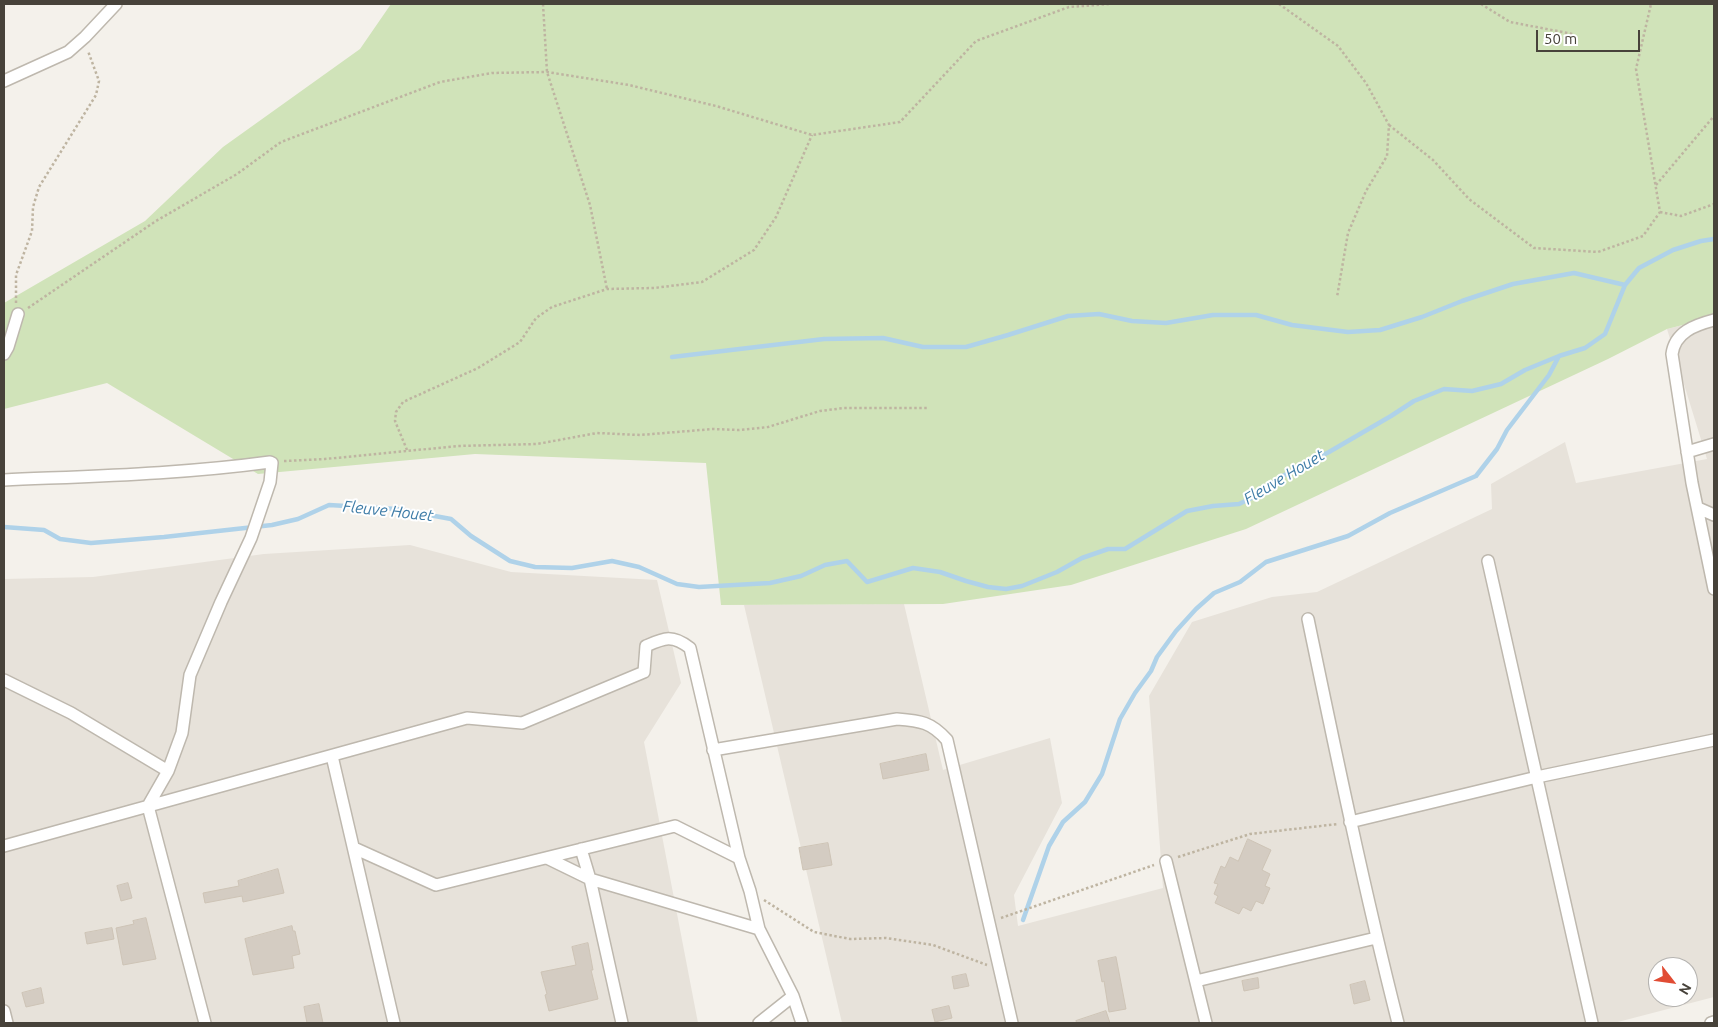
<!DOCTYPE html>
<html>
<head>
<meta charset="utf-8">
<style>
	body { margin:0 }
	#map { position:relative; width:1718px; height:1027px; overflow:hidden; background:#f4f1eb; font-family:Ubuntu,sans-serif }
	canvas { display:block }
	.frame { position:absolute; inset:0; border:5px solid #47423a; pointer-events:none }
	.north { position:absolute; left:1648px; top:957px; width:50px; height:50px; box-sizing:border-box; background:#fff; border:1px solid #b5b3b0; border-radius:50%; rotate:120deg; font-size:14px; font-weight:700; line-height:20px; text-align:center; color:#47423a }
	.north::after { content:''; display:block; margin:auto; width:18px; height:22px; background:#e14c34; clip-path:polygon(50% 0,100% 100%,50% 72%,0 100%) }
	.scale { position:absolute; left:1536px; top:30px; width:104px; height:22px; box-sizing:border-box; border:2px solid #47423a; border-top:0; padding-left:6px; font-size:15px; line-height:18px; white-space:nowrap; color:#47423a; -webkit-text-stroke:4px #fff; paint-order:stroke }
</style>
</head>
<body>
<div id="map">
<canvas width="1718" height="1027"></canvas>
<div class="frame"></div>
<div class="north">N</div>
<div class="scale">50 m</div>
</div>
<script>
const c = document.querySelector('canvas').getContext('2d');
c.lineJoin = 'round';
function fillPath(path, color) { c.fillStyle = color; c.fill(path, 'evenodd'); }
function trace(path, color, width, dash) { c.strokeStyle = color; c.lineWidth = width; c.lineCap = dash ? 'butt' : 'round'; c.setLineDash(dash || []); c.stroke(path); }
function drawText(font, color, halo, rows, align = 'center') {
  c.font = font + ' Ubuntu,sans-serif'; c.lineWidth = 4; c.setLineDash([]); c.textBaseline = 'middle'; c.strokeStyle = halo; c.fillStyle = color; for (const [text, x, y, turn = 0] of rows) {
    c.save(); c.translate(x, y); c.rotate((+turn || 0) * Math.PI / 180); c.textAlign = isNaN(turn) ? turn : align; if (halo) c.strokeText(text, 0, 0); c.fillText(text, 0, 0); c.restore();
  }
}
const residential = new Path2D(`
	M1714 317V997L1614 1023H842L744 605 904 604 943 770 1050 738 1062 803 1014 895 1018 926 1163 888 1149 696 1192 622 1272 597 1317 592 1492 509 1491 484 1565 442 1576 483 1707 459 1667 329ZM1658 967H1688V997H1658Z
	M410 545 511 572 657 580 681 683 644 742 698 1023H4V579L93 577 264 554Z`);
const green = new Path2D(`
	M391 4H1714V317L1667 329 1608 359 1246 529 1071 585 943 604 721 605 706 463 475 454 258 474 107 383 4 409V303L145 221 223 147 360 49Z`);
const stream = new Path2D(`
	M672 357 824 339 883 338 923 347H966L1008 335 1068 316 1099 314 1132 321 1166 323 1213 315H1256L1292 325 1348 332 1380 330 1422 317 1462 301 1513 284 1574 273 1625 285
	M4 527 44 530 60 539 91 543 164 537 272 525 298 519 329 505 397 509 451 519 471 536 510 561 535 567 572 568 612 561 639 567 677 584 699 587 770 583 801 576 825 565 847 561 867 582 913 568 940 572 966 581 988 587 1006 589 1022 586 1057 572 1082 558 1108 549H1125L1187 511 1213 506 1239 504 1258 495 1279 478 1329 452 1391 416 1414 401 1444 389 1472 391 1501 384 1525 370 1559 356 1585 348 1605 334 1625 285 1639 268 1673 250 1701 241 1714 239
	M1023 920 1049 846 1063 822 1085 802 1102 774 1120 719 1135 693 1151 671 1157 657 1176 631 1196 609 1214 593 1240 582 1266 562 1348 536 1390 513 1476 476 1497 449 1507 430 1549 375 1559 356`);
const building = new Path2D(`
	M926 754 929 770 883 779 880 764Z
	M1248 839 1271 850 1262 870 1270 874 1265 886 1270 888 1263 904 1256 901 1251 911 1243 907 1239 914 1215 903 1218 896 1214 894 1218 884 1214 883 1221 866 1225 868 1230 857 1238 861Z
	M828 843 832 865 803 870 799 848Z
	M278 869 284 893 243 902 242 896 205 903 203 893 239 886 238 881Z
	M128 883 132 898 121 901 117 886Z
	M146 918 156 959 123 965 116 928 134 924 133 921Z
	M292 926 293 931H295L300 954 292 956 294 968 253 975 245 939Z
	M112 928 114 939 87 944 85 933Z
	M588 943 593 970H591L598 999 549 1011 545 995 547 994 541 972 576 965 572 947Z
	M1116 957 1126 1009 1109 1012 1104 981 1102 982 1098 961Z
	M966 974 969 986 954 989 952 977Z
	M1258 978 1259 988 1244 991 1242 981Z
	M1365 981 1370 1000 1354 1004 1350 985Z
	M41 988 44 1003 26 1007 22 993Z
	M319 1004 323 1023H307L304 1007Z
	M949 1006 952 1018 935 1022 932 1010Z
	M1106 1011 1110 1023H1077L1076 1021Z`);
const path = new Path2D(`
	M543 4 547 72 590 205 607 289
	M1279 4 1338 46 1366 83 1389 125 1387 156 1366 191 1348 233 1337 297
	M1481 4 1510 22 1573 34
	M1389 125 1433 160 1469 199 1534 248 1598 252 1643 236 1660 212 1636 69 1651 4
	M1656 185 1714 116
	M1660 212 1681 216 1714 204
	M16 303V275L32 231 33 207 39 187 96 95 99 81 88 51
	M28 308 156 221 237 174 281 142 440 82 492 73 547 72 629 85 716 106 812 135 900 122 976 41 1069 7 1110 4
	M407 450 395 421 396 412 403 402 478 368 520 342 536 318 552 307 607 289 654 288 702 282 754 250 776 217 812 135
	M284 461 325 459 458 446 537 444 597 433 640 435 713 429 739 430 768 427 820 411 844 408H927
	M1178 857 1250 834 1338 824
	M764 900 814 932 850 939 886 938 933 945 987 965
	M1001 918 1154 865`);
const minor = new Path2D(`
	M4 81 68 52 85 37 116 4
	M1714 320C1695 325 1675 332 1672 354L1692 483 1714 589
	M4 354 8 347 18 314
	M1687 452 1714 444
	M4 480C93 476 182 474 270 462L272 463 270 482 251 538 221 602 190 675 182 733 168 771 148 806 205 1023
	M1698 508 1714 515
	M1488 561 1592 1023
	M1308 619C1336 754 1364 889 1398 1023
	M4 680 71 713 168 771
	M713 750 897 719C921 721 931 722 947 740L1012 1023
	M332 756 394 1023
	M1350 822 1537 777 1714 740
	M4 846 467 718 522 723 644 672 646 646C664 638 672 634 690 648L739 858 750 891 759 929 793 996 802 1023
	M354 848 436 885 675 826 739 858
	M581 849 590 879 622 1023
	M547 858 590 879 759 929
	M1166 861 1206 1023
	M1196 981 1376 938
	M4 1011 7 1023
	M759 1023 793 996
	M1711 1023 1714 1022`);
const waterNames = [
	["Fleuve Houet",1284,477,-31],
	["Fleuve Houet",388,511,6]
];
fillPath(residential, '#e7e2da');
fillPath(green, '#d0e3b9');
trace(stream, '#afd2e9', 4.5);
fillPath(building, '#d4ccc2');
trace(building, '#cec4b6', 1);
trace(minor, '#beb8ae', 14);
trace(path, '#beb4a1', 2.5, [2.5, 2.5]);
trace(minor, '#fff', 11);
drawText('italic 16px', '#3e7ca7', '#fff', waterNames);
</script>
</body>
</html>
